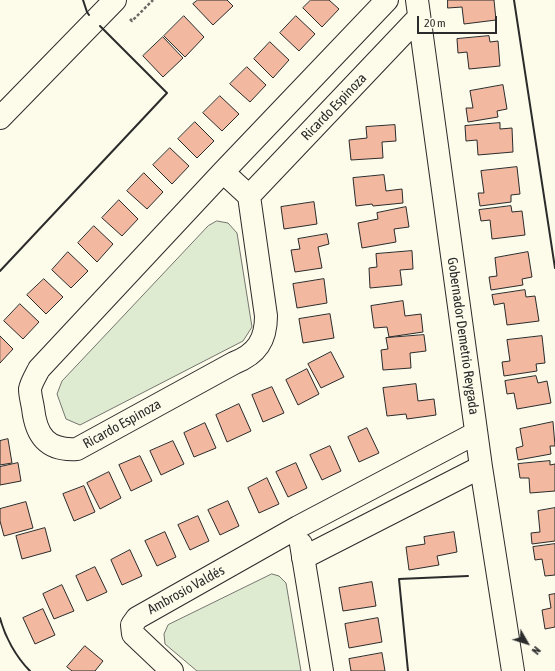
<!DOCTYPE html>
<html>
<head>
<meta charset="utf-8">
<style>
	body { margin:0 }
	#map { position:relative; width:555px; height:671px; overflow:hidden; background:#fdfbea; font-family:"Asap Condensed",sans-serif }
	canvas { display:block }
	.north { position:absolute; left:507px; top:623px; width:40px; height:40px; -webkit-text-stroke:3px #fdfbea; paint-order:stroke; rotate:129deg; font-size:11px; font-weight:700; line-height:16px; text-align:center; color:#2b2b2b }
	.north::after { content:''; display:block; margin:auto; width:14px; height:18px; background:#2b2b2b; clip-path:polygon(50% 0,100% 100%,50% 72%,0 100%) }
	.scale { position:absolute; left:417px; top:16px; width:80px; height:18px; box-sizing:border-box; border:2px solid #2b2b2b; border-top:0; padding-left:5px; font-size:12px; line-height:14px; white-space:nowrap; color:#2b2b2b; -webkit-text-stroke:3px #fdfbea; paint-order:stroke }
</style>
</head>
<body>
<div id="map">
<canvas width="555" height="671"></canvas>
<div class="north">N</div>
<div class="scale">20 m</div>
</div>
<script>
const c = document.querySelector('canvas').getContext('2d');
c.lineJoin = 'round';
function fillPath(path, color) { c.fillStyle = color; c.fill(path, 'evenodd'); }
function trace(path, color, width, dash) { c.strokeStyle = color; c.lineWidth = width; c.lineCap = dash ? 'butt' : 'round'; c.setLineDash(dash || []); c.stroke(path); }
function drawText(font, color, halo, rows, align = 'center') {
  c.font = font + ' "Asap Condensed",sans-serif'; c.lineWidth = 3; c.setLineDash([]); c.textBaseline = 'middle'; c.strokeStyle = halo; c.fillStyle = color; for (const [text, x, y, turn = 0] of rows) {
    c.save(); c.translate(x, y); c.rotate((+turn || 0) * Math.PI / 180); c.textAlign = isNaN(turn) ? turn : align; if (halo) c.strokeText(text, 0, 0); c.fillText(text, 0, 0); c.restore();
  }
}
const green = new Path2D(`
	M217 221 228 223 237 233 252 327 243 341 80 425 66 419 57 394 62 381 208 226Z
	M272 574 279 576 286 583 301 671H197L165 644 164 634 168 625Z`);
const building = new Path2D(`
	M198 0H227L233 6 213 25 193 4Z
	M311 0H329L339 9 322 27 303 8Z
	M448 0H494L496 20 464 24 462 7 448 8Z
	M184 16 204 37 185 57 164 36Z
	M296 16 315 34 299 51 280 33Z
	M489 36 490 42 498 41 500 66 469 69 467 52 458 53 457 39Z
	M163 37 183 58 163 77 143 56Z
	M270 42 289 60 273 78 254 59Z
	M247 67 266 85 250 102 230 84Z
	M503 85 507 109 497 111 498 117 468 122 466 108H473L470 91Z
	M220 96 239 114 222 131 203 113Z
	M195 122 214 141 197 158 178 139Z
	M500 123V129L512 128 513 152 478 155 477 140 466 141 465 126Z
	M395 125 396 141 382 142 383 158 351 160 349 140 367 138 366 127Z
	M170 148 189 166 172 184 153 165Z
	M517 167 520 194 511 195V202L480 206 478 193H484L481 171Z
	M144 173 163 192 147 209 127 191Z
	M384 175 386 191 402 189 403 203 373 206 372 204 356 206 353 178Z
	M119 200 138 219 122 236 102 218Z
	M314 202 317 224 284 229 281 207Z
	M511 206 512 212 522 211 525 235 492 239 490 220 481 221 479 210Z
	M406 207 409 227 394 229 396 242 362 248 358 223 378 219 377 213Z
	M94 226 113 244 97 262 78 243Z
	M327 234 329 244 318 247 322 268 295 272 291 250 300 249 298 239Z
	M412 251 413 269 400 270 402 285 370 288 369 268 377 267 376 254Z
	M68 252 88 271 71 288 52 270Z
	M528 252 532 277 522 279 523 285 491 290 489 277 497 276 495 258Z
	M44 279 63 297 46 314 27 295Z
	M324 279 327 303 297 308 293 284Z
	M525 290 526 297 535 296 539 321 507 325 504 303 494 305 492 295Z
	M403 301 405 316 421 314 423 332 389 337 387 327 374 328 371 306Z
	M20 304 39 322 23 339 4 321Z
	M330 314 334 338 303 343 299 319Z
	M424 335 426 351 410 353 411 368 383 370 381 350 388 349 386 338Z
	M0 336 13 349 0 363Z
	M542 336 545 363 536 364 537 371 504 376 502 362 510 361 507 340Z
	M331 352 344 377 321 388 308 364Z
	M307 369 319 394 298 405 286 380Z
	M536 376 538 383 547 381 551 403 517 409 514 393 507 394 505 381Z
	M416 384 418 401 434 399 436 415 407 419 406 414 387 416 383 388Z
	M272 387 284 413 263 422 252 395Z
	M239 404 251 431 227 442 216 415Z
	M553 422 555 446H550L551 454 518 460 516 448 523 446 520 429Z
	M205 423 216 448 194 457 184 433Z
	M367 428 379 453 359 462 348 437Z
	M8 439 12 463 0 465V441Z
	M173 441 184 464 161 475 150 451Z
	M330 446 341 471 322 480 310 455Z
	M140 456 152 481 131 491 119 465Z
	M550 461V465L555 464V491L530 493 529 478H520L518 464Z
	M18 463 21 481 0 485V467Z
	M296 463 307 488 288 497 276 472Z
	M109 472 121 498 100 509 87 483Z
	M267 478 279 504 259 513 248 488Z
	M84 486 95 512 74 521 63 494Z
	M228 501 239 526 220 535 208 510Z
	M26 502 33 528 4 536 0 521V509Z
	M555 508V541L532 544 531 533 540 532 538 511Z
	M198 516 209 541 190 550 178 525Z
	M45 528 51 551 22 559 16 536Z
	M165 532 176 557 157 566 145 541Z
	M454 532 457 552 437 556 439 565 409 570 406 547 425 544 424 537Z
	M555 544V575L545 576 542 559 535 560 533 547Z
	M130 550 142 576 122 585 111 560Z
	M95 567 107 592 87 601 76 576Z
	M372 582 376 606 343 611 339 588Z
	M62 585 74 611 54 619 43 594Z
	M555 594V627L545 629 542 610 551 608 549 595Z
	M43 609 55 635 35 644 23 618Z
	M378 618 382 642 349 648 345 624Z
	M85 646 103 661 95 671H72L67 667Z
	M382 653 385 671H351L349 659Z`);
const path = new Path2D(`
	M130 19 132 21 153 0`);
const minor = new Path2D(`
	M417 0 481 467 513 671
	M0 118 115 0
	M223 172 249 196 266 316C266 340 257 354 234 363L77 449C47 451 36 436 33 408 32 402 30 395 30 389 31 383 36 375 39 369L223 172 387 0
	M249 196 419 17
	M301 544 322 671
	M303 558 481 467
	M172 671 133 634 132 625 137 618 298 527 476 433`);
const wall = new Path2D(`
	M83 0 87 12 89 15
	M514 0 555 268
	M0 271 167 93 100 26
	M0 618C5 637 16 657 30 671
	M408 671 399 579 468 576`);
const streetNames = [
	["Ricardo Espinoza",334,107,-46],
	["Gobernador Demetrio Reygada",463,336,82],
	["Ricardo Espinoza",122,424,-29],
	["Ambrosio Valdés",186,590,-29]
];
fillPath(green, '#deebd1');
trace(green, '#74746e', 1);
fillPath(building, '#f2b8a0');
trace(building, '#2b2b2b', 1);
trace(minor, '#2b2b2b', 24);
trace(path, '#6a6964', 2.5, [3, 2]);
trace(minor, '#fdfbea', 22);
trace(wall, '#2b2b2b', 2);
drawText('14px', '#2b2b2b', '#fdfbea', streetNames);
</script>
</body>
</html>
